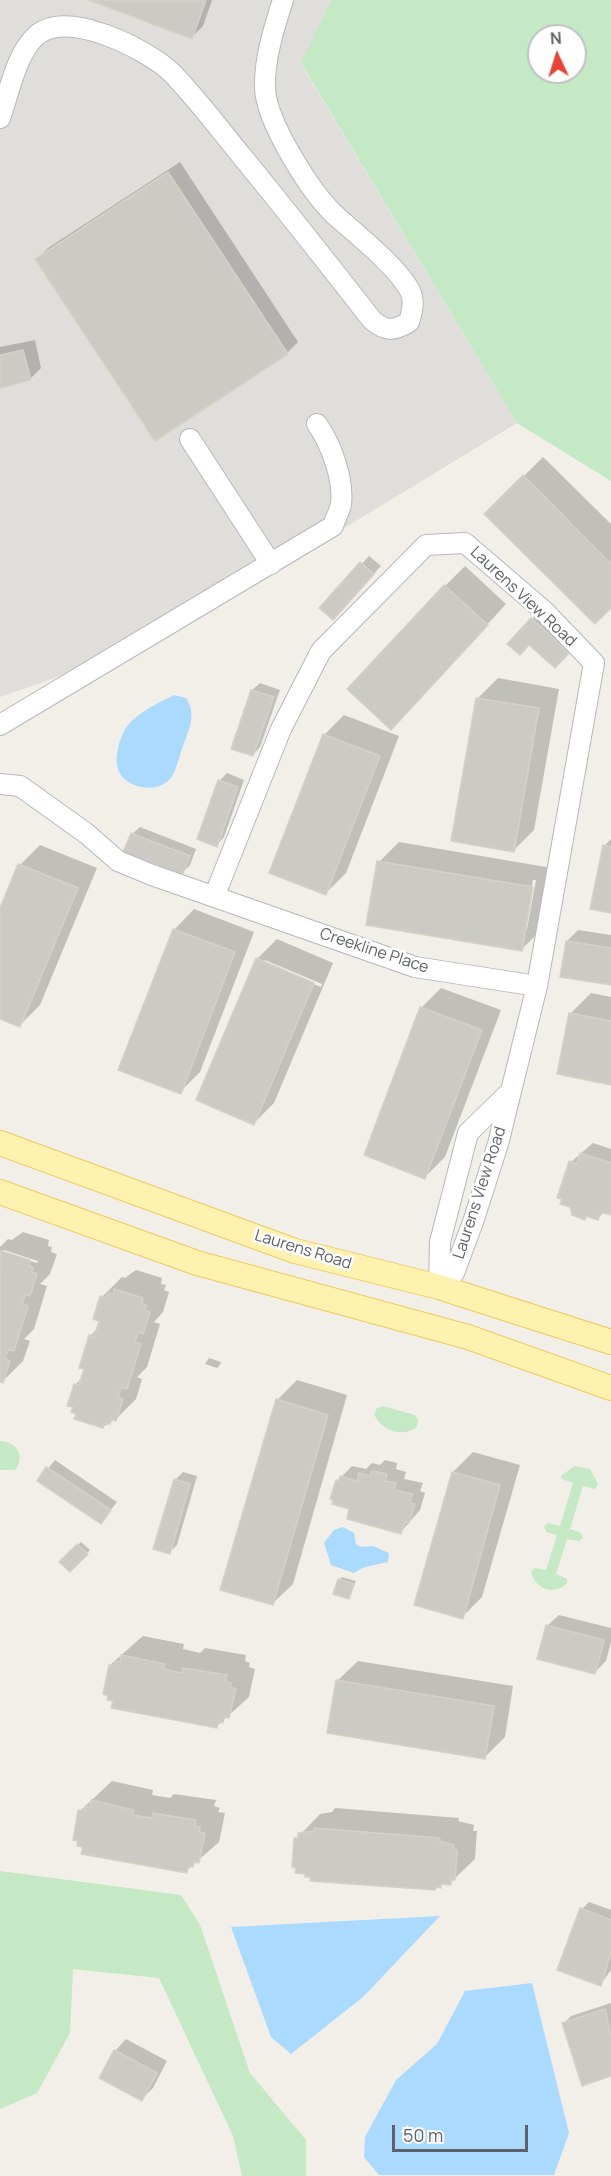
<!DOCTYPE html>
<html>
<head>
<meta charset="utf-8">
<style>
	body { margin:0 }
	#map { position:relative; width:611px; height:2176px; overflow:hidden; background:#f1efe8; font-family:Manrope,sans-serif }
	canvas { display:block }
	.north { position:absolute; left:527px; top:24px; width:60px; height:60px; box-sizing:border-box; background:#fff; border:2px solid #bfc1c3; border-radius:50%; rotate:356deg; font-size:16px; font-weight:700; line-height:24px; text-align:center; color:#5f6368 }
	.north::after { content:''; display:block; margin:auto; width:21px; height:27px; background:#ea4335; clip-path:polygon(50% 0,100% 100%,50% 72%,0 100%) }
	.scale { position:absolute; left:392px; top:2125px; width:136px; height:27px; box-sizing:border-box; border:3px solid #5f6368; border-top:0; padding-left:8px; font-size:18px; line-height:21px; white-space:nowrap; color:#5f6368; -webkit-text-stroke:4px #fff; paint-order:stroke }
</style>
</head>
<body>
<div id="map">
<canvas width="611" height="2176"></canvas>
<div class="north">N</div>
<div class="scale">50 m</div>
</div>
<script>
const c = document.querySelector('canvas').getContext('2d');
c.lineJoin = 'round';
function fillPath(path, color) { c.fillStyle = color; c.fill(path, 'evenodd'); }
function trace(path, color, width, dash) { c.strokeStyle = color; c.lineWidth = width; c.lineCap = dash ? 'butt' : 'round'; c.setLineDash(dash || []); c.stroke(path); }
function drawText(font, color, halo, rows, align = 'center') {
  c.font = font + ' Manrope,sans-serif'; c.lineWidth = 5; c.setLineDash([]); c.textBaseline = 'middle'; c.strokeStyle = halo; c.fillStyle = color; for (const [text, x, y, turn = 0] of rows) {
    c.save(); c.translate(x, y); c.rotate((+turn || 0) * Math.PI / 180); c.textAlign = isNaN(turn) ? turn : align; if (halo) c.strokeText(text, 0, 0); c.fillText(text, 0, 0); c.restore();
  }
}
const industrial = new Path2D(`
	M0 0H331L301 64 517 423 157 642 0 697Z`);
const green = new Path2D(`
	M331 0H611V481L517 423 301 63ZM539 36H575V72H539Z
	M383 1406 415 1415 418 1420 417 1427C403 1438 381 1431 374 1414L377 1408Z
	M0 1441C17 1442 26 1456 15 1470H0Z
	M574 1466 590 1469 598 1484 595 1489 583 1486 570 1529 581 1533 583 1538 579 1541 567 1539 556 1574 567 1579V1583C554 1596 536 1590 531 1572L535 1568 546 1570 557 1535 546 1532 544 1526 548 1523 560 1526 573 1483 562 1479 561 1476Z
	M0 1871 181 1895 200 1925 250 2073 306 2140V2176H242L233 2136 159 1978 73 1969 70 2033 37 2093 0 2109Z`);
const water = new Path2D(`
	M174 695 186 698C197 715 189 729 183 746 179 756 176 773 169 780 154 795 120 787 117 765 115 755 121 733 128 725 139 712 158 703 174 695Z
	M343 1527 354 1533 356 1544 361 1547 373 1546 389 1553 388 1562C376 1565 365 1565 354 1573L331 1565 324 1543 334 1530Z
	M440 1916 363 1997 291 2054 271 2037 231 1927Z
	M532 1983 569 2133 554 2175H379L364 2157 365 2137 396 2080 437 2044 465 1991Z`);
const shadow = new Path2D(`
	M93 0H212L203 26 192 37Z
	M180 162 298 342 287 353 37 259 48 248Z
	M35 340 41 368 30 379 0 386V347Z
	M543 457 611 524V606L486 514Z
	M369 556 381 566 340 611 321 608Z
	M465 566 506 604 411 708 445 586Z
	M539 612 575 644 562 659 529 643 510 644Z
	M498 678 559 689 534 830 514 850 453 840 478 698Z
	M260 683 280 690 260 747 253 755 233 748 252 690Z
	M344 715 399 736 346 873 326 893 324 735Z
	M227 773 244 780 224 837 217 845 219 781Z
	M140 827 196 849 190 865 182 873 132 834Z
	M611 839V911L604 846Z
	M399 842 552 868 542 929 522 949 379 862ZM533 880H536L527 929H524Z
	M40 845 97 868 40 1005 20 1025 0 1017V912L20 865Z
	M194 909 254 932 200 1072 180 1092 174 930Z
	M578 930 611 935V983L567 941Z
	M277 939 333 963 274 1103 254 1123 257 959ZM265 960 322 984 321 987 265 964Z
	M441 988 501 1010 445 1157 425 1177 421 1008Z
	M591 993 611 997V1083L570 1014Z
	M593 1143 611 1149V1214L604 1212 598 1218 588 1214 584 1218 571 1162Z
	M23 1232 49 1240 48 1246 52 1247 51 1252 57 1254 50 1274 40 1284 47 1286 34 1329 24 1339 30 1341 23 1361 3 1381H0V1247L8 1239 12 1240ZM4 1250 38 1261 37 1263 1 1253Z
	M136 1270 162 1278 161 1284 166 1285 164 1290 169 1292 163 1312 154 1322 160 1324 147 1367 137 1377 142 1379 136 1399 116 1419 103 1427 78 1413 75 1385 84 1376 90 1336 99 1327 102 1297 122 1277 125 1278Z
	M209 1358 221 1362 220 1365 217 1368 205 1364Z
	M297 1380 347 1395 293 1584 272 1604 277 1400Z
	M473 1452 520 1465 482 1597 462 1617 453 1472Z
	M55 1460 117 1502 101 1522 39 1480Z
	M385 1460 397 1463 396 1469 406 1472 404 1479 423 1483 420 1491 425 1493 420 1510 401 1532 351 1508 337 1481 352 1466 366 1469 372 1463 380 1465Z
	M183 1472 197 1476 177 1545 169 1553 175 1480Z
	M81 1542 90 1550 70 1570 62 1562Z
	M342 1577 356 1581 349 1597 339 1580Z
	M559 1615 611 1628V1642L606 1661 595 1672 547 1626Z
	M143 1636 184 1644 183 1649 200 1653 205 1648 246 1655 245 1661 250 1663 249 1667 255 1669 249 1697 216 1727 114 1700 110 1665Z
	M358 1661 513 1686 505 1737 485 1757 337 1681Z
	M112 1781 153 1790 152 1795 170 1798 174 1794 216 1800 214 1806 220 1808 218 1812 225 1813 219 1842 186 1871 84 1846 80 1811Z
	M335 1808 459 1818 458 1821 474 1825 473 1831H477L475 1859 450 1883H443L435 1888 296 1839 320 1814 332 1812Z
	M589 1902 611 1910V1970L601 1984 582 1909Z
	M611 2003V2075L563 2024 571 2016Z
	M126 2039 167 2061 153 2088 142 2099 115 2051Z`);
const building = new Path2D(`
	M89 0H206L192 39Z
	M168 172 288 354 155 441 35 259Z
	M23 350 31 380 0 388V355Z
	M523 475 611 564V608L595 624 484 514Z
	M360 562 374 574 333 620 319 608Z
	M444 585 488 625 391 730 347 689Z
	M531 618 569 653 555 668 529 645 520 655 507 644Z
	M251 690 274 697 253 756 231 749Z
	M476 698 539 708 514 852 451 841Z
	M323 734 380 756 326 895 269 873Z
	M218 780 238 787 217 847 197 839Z
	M131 833 190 856 182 875 123 852Z
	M603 845 611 847V913L590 909Z
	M377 861 533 887 522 951 366 925Z
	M18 864 78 888 20 1027 0 1019V908Z
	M173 929 235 952 181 1094 118 1070Z
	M566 941 611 948V985L560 977Z
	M256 958 314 983 254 1125 196 1100Z
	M420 1007 482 1030 425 1179 364 1155Z
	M569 1013 611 1021V1085L557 1074Z
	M580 1153 611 1163V1215L601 1212 598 1220 586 1216 585 1220 572 1215 570 1207 560 1204 562 1199 557 1198 569 1161 577 1164Z
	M1 1251 30 1260 29 1266 33 1267 32 1272 37 1274 30 1296 25 1294 22 1304 28 1306 14 1351 8 1350 5 1359 10 1361 3 1383 0 1382Z
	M114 1289 143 1298 142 1304 146 1305 145 1310 150 1312 143 1334 138 1332 135 1342 141 1344 127 1389 121 1387 118 1397 123 1399 116 1421 111 1419 110 1424 105 1423 103 1428 74 1419 76 1414 71 1412 73 1407 67 1406 74 1384 79 1385 84 1369 79 1368 89 1335 94 1337 99 1321 93 1319 100 1296 106 1298 108 1293 113 1295Z
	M276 1399 328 1415 273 1605 220 1590Z
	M46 1467 111 1510 101 1524 37 1481Z
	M372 1471 387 1474 385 1481 396 1483 394 1490 412 1494 410 1503 415 1504 409 1523 405 1522 401 1534 347 1519 349 1509 332 1504 333 1500 330 1499 336 1480 339 1481 340 1476 357 1481 359 1473 370 1476Z
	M452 1472 500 1485 463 1619 414 1605Z
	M174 1479 190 1484 170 1554 153 1549Z
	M77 1544 88 1554 70 1572 59 1562Z
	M338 1579 354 1584 349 1599 333 1594Z
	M546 1625 604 1640 595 1674 537 1659Z
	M121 1655 165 1664 163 1669 182 1673 183 1668 227 1675 225 1681 231 1683 230 1687 236 1689 229 1718 224 1717 223 1723 218 1721 217 1728 111 1708 113 1701 107 1700 108 1696 103 1694 109 1665 114 1666 115 1661 120 1662Z
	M336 1680 494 1706 485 1759 327 1733Z
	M91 1800 134 1810 133 1815 152 1818 153 1813 196 1820 195 1826 200 1827 199 1832 205 1833 199 1863 194 1862 193 1867 188 1866 187 1873 81 1854 83 1847 77 1846 78 1841 73 1840 78 1810 84 1811 85 1806 90 1808Z
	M314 1828 440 1838 439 1841 454 1845V1850H457L455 1880H451V1885L441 1884V1888L436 1887 435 1890 310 1881V1877H305V1874L295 1873 296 1868 292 1867 294 1838H298V1833L314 1831Z
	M580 1908 611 1920V1952L601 1986 557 1970Z
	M605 2009 611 2036V2076L582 2086 562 2023Z
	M114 2050 157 2073 142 2101 99 2078Z`);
const minor = new Path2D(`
	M0 118C9 93 16 54 36 36 66 8 147 49 172 73 198 100 221 131 245 160 288 213 330 266 372 320 386 332 394 331 409 322 412 312 415 301 410 291 398 267 356 234 336 216 311 193 267 123 265 89 264 59 274 28 283 0
	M190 439 271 564
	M0 725 333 526C335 519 340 511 341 504 344 479 331 444 317 424
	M0 784 20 786 87 834 118 861 152 875 415 967 537 986
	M214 897 281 729 321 651 426 545 465 543 543 610 594 663 537 986 498 1144 473 1222 454 1273 439 1287
	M439 1287 440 1242 468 1133 509 1093`);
const major = new Path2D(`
	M0 1143 295 1251 439 1287 611 1342
	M0 1192 197 1263 468 1337 611 1388`);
const streetNames = [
	["Laurens View Road",523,597,43],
	["Creekline Place",374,951,18],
	["Laurens View Road",480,1193,-72],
	["Laurens Road",303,1250,17]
];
fillPath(industrial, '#e0deda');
fillPath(green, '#c5e8c5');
fillPath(water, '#aadaff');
fillPath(shadow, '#0003');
fillPath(building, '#cccac5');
trace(building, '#d6d1c6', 1.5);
trace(minor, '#b5b8bc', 22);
trace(major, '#f2c960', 26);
trace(minor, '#fff', 20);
trace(major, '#fff2af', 24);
drawText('16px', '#5f6368', '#fff', streetNames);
</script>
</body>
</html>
